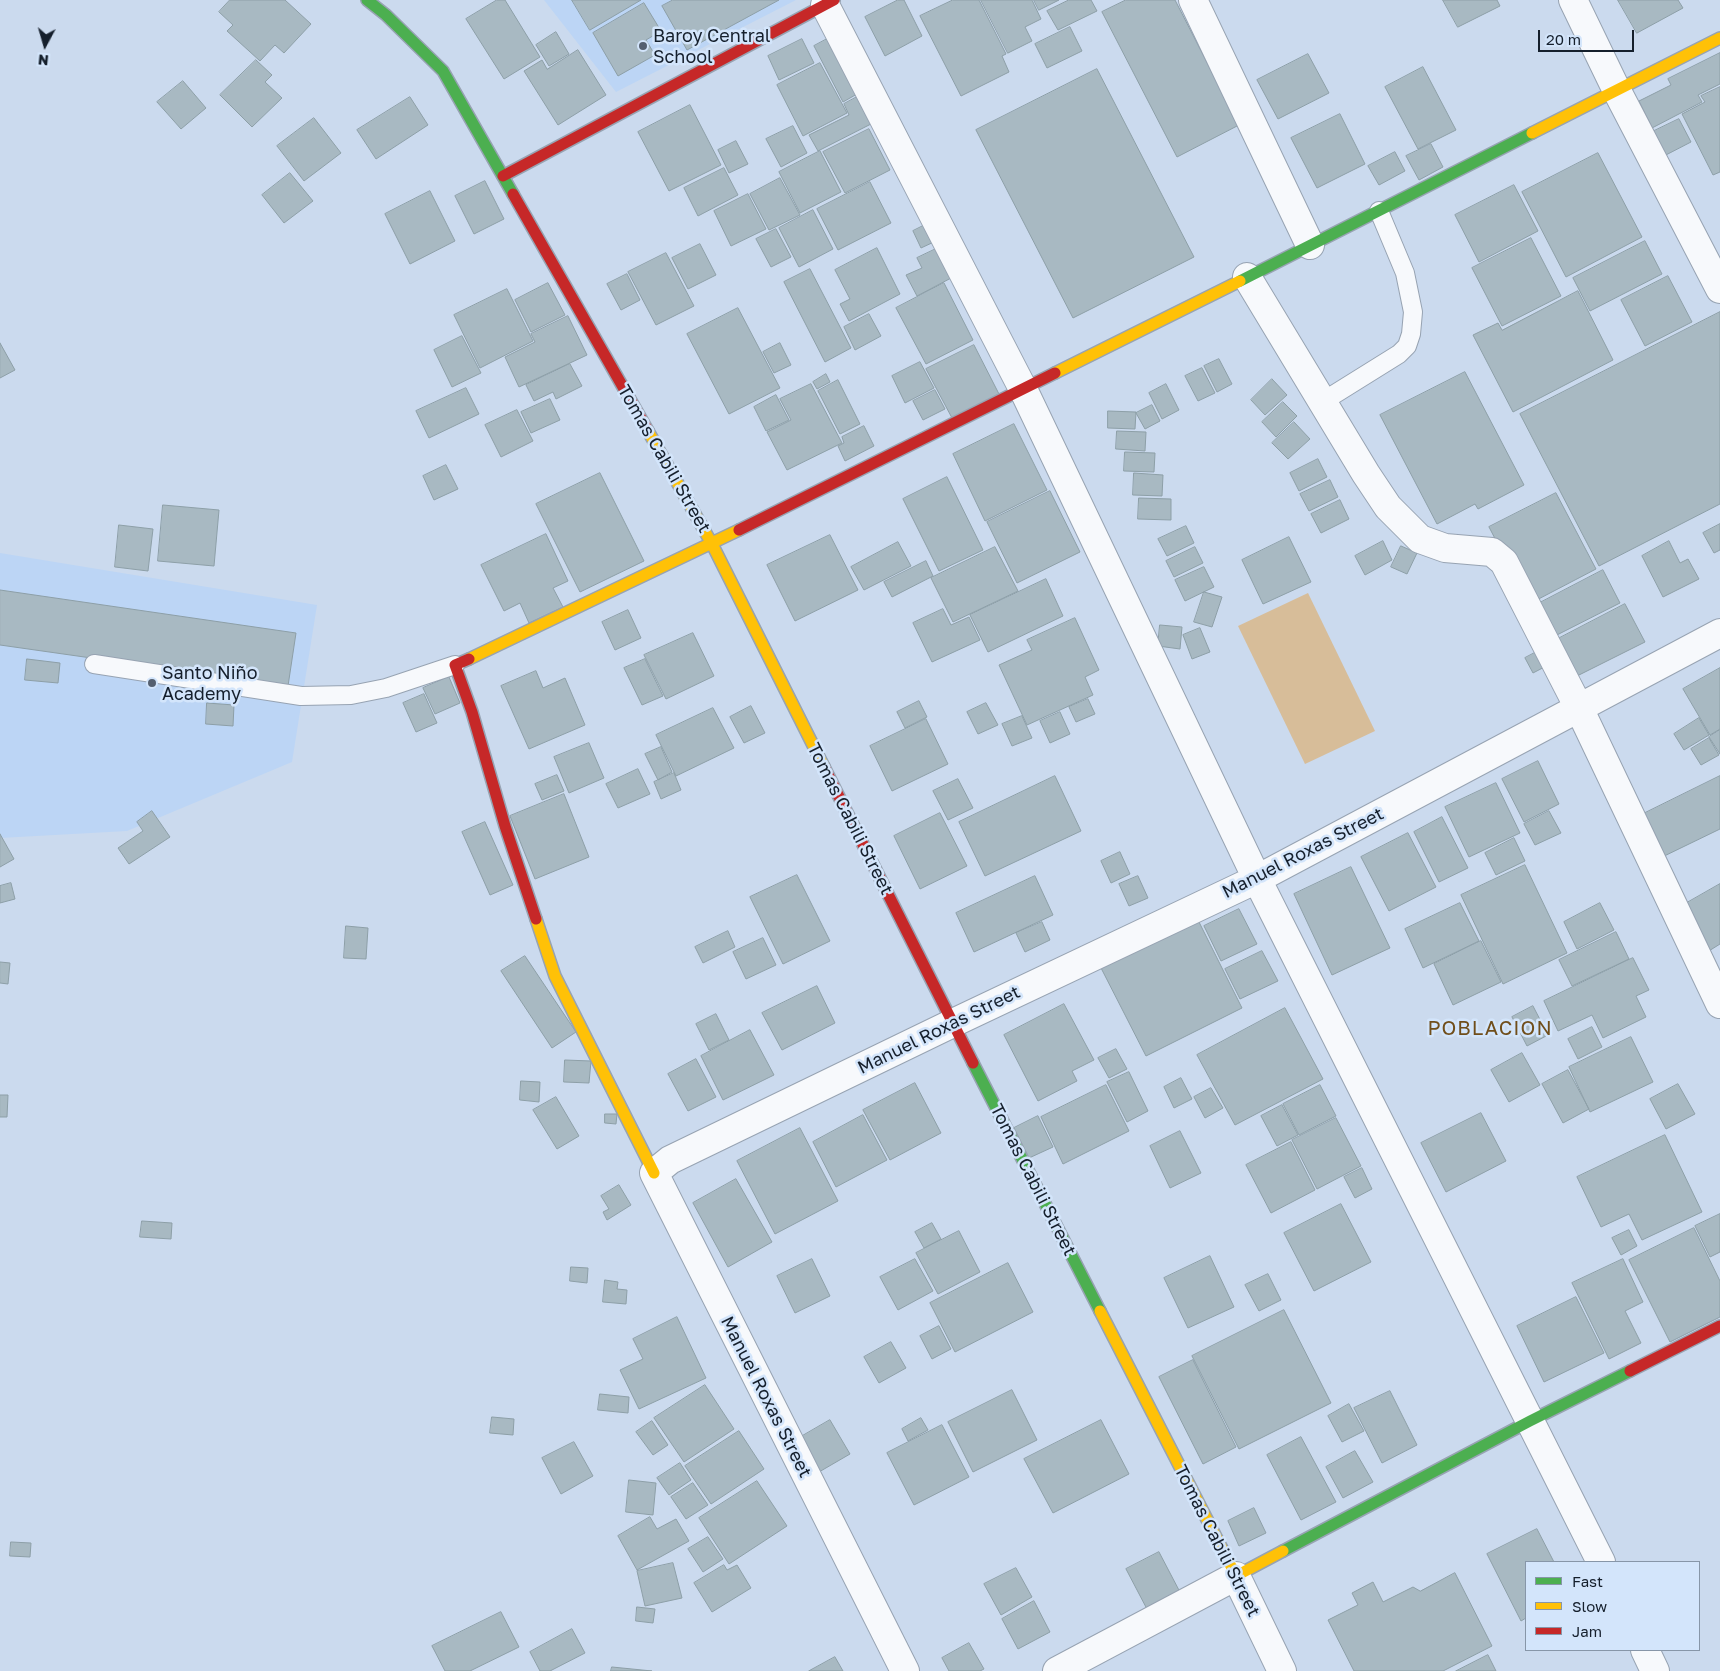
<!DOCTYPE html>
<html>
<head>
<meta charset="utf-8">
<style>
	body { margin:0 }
	#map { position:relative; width:1720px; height:1671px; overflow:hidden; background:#cbdaee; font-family:"Golos Text",sans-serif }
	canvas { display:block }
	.legend { position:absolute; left:1525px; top:1561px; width:175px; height:90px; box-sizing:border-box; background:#d3e5fb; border:1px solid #8796a8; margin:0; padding:6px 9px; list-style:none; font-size:15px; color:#151f2c }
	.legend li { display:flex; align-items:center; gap:10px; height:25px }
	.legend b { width:25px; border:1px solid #8796a8 }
	.north { position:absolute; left:20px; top:20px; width:50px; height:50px; -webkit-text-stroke:4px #d3e5fb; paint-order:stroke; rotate:186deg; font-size:14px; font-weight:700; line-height:20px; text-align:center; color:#151f2c }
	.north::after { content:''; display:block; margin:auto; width:18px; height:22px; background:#151f2c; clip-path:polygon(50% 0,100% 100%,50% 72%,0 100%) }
	.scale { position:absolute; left:1538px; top:30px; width:96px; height:22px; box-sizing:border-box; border:2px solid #151f2c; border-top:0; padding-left:6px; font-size:15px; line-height:18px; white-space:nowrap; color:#151f2c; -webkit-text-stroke:4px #d3e5fb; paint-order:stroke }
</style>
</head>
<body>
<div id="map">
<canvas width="1720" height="1671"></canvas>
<ul class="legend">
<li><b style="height:6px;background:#4caf50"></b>Fast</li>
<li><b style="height:6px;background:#ffc107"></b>Slow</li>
<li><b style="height:6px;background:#c62828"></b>Jam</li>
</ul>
<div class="north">N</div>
<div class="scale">20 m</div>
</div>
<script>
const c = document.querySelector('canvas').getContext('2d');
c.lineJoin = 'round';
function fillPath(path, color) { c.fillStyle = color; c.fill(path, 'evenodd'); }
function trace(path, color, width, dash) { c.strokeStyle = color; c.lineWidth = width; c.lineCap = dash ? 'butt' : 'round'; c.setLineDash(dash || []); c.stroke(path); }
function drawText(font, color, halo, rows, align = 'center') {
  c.font = font + ' "Golos Text",sans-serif'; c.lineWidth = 5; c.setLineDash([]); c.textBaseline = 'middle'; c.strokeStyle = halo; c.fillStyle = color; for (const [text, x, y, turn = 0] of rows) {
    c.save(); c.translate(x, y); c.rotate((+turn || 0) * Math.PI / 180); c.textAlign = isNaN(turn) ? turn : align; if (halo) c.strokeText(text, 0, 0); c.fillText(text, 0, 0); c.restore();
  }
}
const built = new Path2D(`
	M544 0H796L616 92Z
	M0 553 317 605 292 762 127 831 0 838Z`);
const green = new Path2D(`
	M1308 593 1375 731 1305 764 1238 626Z`);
const building = new Path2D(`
	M230 0H285L311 24 284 53 275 45 260 61 227 31 233 25 219 12Z
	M497 0H505L540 57 504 79 466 19Z
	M572 0H641L590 30Z
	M673 0H779L687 50 662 6Z
	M898 0H904L922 36 885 56 865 17Z
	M953 0H979L1006 54 1002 56 1009 72 961 96 920 16Z
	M981 0H1032L1041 19 1025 27 1032 41 1008 53Z
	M1034 0H1059L1039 10Z
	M1069 0H1091L1097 11 1058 30 1047 11Z
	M1126 0H1175L1239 125 1177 157 1102 12Z
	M1443 0H1497L1500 6 1458 27Z
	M1618 0H1678L1683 8 1637 33Z
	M644 3 661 31 646 40 655 55 618 76 593 33Z
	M1070 27 1082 51 1047 68 1035 44Z
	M556 32 569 54 549 66 536 45Z
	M829 38 857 94 843 102 814 46Z
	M802 39 814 63 779 80 768 56Z
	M578 50 606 95 558 125 524 71 542 60 547 69Z
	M1720 53V84L1698 95 1702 102 1652 128 1639 101 1671 85 1668 79Z
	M1308 54 1329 93 1278 119 1257 80Z
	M256 60 272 75 265 82 282 98 252 127 220 95Z
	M820 63 847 113 803 136 777 85Z
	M1423 67 1456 130 1418 149 1385 87Z
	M1097 69 1194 257 1073 318 976 130Z
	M183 81 206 108 181 129 157 102Z
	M1720 87V172L1713 175 1682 114 1705 102 1701 96Z
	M410 97 428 125 376 159 357 130Z
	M857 97 871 124 818 151 809 135 849 115 844 104Z
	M690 105 721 165 669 191 638 132Z
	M1340 114 1365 164 1317 188 1291 138Z
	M314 118 341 153 304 181 277 146Z
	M1679 119 1691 142 1662 157 1650 133Z
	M793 126 807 153 781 167 766 139Z
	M869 129 890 170 845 193 823 152Z
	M736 141 748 164 729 173 718 150Z
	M1431 144 1443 167 1419 180 1406 156Z
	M820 151 841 192 800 213 779 172Z
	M1395 152 1405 171 1379 185 1368 166Z
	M1598 153 1642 237 1566 277 1522 192Z
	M724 168 738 195 698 216 684 188Z
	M290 173 313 201 284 223 262 195Z
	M780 178 800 215 769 230 750 194Z
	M485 181 504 219 474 234 455 196Z
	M870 182 891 223 838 250 817 209Z
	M1514 185 1538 231 1479 262 1455 215Z
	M430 191 455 241 410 264 385 214Z
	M748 194 766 229 731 246 714 211Z
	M813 210 833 249 799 267 779 228Z
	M927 224 936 241 921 248 913 231Z
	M776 229 791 257 771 267 756 239Z
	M1531 238 1561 296 1502 326 1472 268Z
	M1645 241 1662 274 1590 311 1573 278Z
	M700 244 716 275 688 289 672 258Z
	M877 248 900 294 849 321 840 304 850 299 835 270Z
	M938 248 953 277 917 296 906 275 922 268 917 258Z
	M666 253 694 306 656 325 628 272Z
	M810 269 851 348 825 362 784 282Z
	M627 274 640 300 621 310 607 284Z
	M1668 276 1692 322 1645 346 1621 300Z
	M548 283 565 315 531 332 515 300Z
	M944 283 973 340 926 364 896 308Z
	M507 289 533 341 480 368 454 315Z
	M1578 291 1613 360 1513 412 1473 335 1498 323 1502 330Z
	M738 308 780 388 729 414 687 334Z
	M1720 312V504L1599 566 1520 414Z
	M869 314 881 336 855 350 844 327Z
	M568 316 587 355 519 387 505 357 535 342 531 334Z
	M462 336 481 373 452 387 434 350Z
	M0 343 15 370 0 378Z
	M780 343 791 365 774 373 763 352Z
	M974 345 999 394 952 418 926 369Z
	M1219 359 1232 384 1217 392 1204 366Z
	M920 362 934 388 905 403 892 376Z
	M570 364 582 386 556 399 553 392 534 401 526 385Z
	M1202 368 1215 393 1198 401 1185 376Z
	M1465 372 1524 485 1478 509 1475 504 1437 524 1380 415Z
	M826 374 830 382 817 389 813 382Z
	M1272 379 1287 395 1265 415 1251 400Z
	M838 380 860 424 840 434 818 391Z
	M811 384 842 443 787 470 767 432 791 420 780 399Z
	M1166 384 1179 410 1162 419 1149 393Z
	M466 388 479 414 429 438 416 411Z
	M935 390 945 409 923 420 913 401Z
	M776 395 789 420 766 431 754 407Z
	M550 399 560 420 531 433 521 412Z
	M1283 402 1297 416 1276 437 1262 422Z
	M1152 405 1160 421 1145 429 1136 413Z
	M517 410 533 441 501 457 485 425Z
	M1108 411 1136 412 1135 429 1108 428Z
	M1294 422 1310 439 1288 459 1272 443Z
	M1014 424 1047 490 985 521 953 454Z
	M864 426 874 446 845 461 838 446 844 443 842 437Z
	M1117 431 1146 432 1145 451 1116 449Z
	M1125 452 1155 453 1154 472 1124 471Z
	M1318 459 1327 477 1299 491 1290 473Z
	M446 465 458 489 434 500 423 476Z
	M600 473 644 561 580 592 536 504Z
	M1134 473 1163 475 1162 496 1133 495Z
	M947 477 983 550 939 571 903 499Z
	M1330 480 1338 497 1309 511 1300 494Z
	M1050 491 1080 552 1017 583 987 522Z
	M1556 493 1596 569 1529 604 1489 527Z
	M1139 498 1171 499V520L1138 519Z
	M1340 500 1349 519 1321 533 1311 514Z
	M163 505 219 510 214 566 158 561Z
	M1720 524V550L1714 553 1703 533Z
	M119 525 153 529 148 571 115 567Z
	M1186 526 1194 543 1167 556 1158 539Z
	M546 534 568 581 553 588 563 607 529 623 520 603 504 611 481 565Z
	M830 535 858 590 795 621 767 565Z
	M1289 537 1311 582 1263 604 1242 560Z
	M1383 541 1392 560 1365 575 1355 556Z
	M1669 541 1680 563 1688 559 1699 579 1663 597 1642 556Z
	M898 542 911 566 864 590 851 567Z
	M1401 546 1417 553 1407 574 1391 567Z
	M995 547 1018 591 953 622 931 578Z
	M1195 547 1203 563 1174 577 1166 561Z
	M926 561 933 576 892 597 884 582Z
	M1204 567 1214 587 1185 601 1175 580Z
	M1603 570 1620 603 1549 639 1532 607Z
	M1046 579 1063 616 988 652 970 615Z
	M0 590 296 633 288 686 0 645Z
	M1204 592 1222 597 1212 627 1194 622Z
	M1625 604 1645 642 1571 679 1552 642Z
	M943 609 951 625 969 617 980 640 932 662 913 623Z
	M628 610 641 638 615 650 602 622Z
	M1075 618 1099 670 1085 677 1093 695 1027 725 999 665 1032 650 1027 640Z
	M1160 625 1182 627 1180 649 1158 646Z
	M1200 628 1210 652 1192 659 1183 635Z
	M693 633 714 676 666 699 644 655Z
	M1546 647 1554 662 1533 673 1525 658Z
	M27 659 60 663 58 683 25 680Z
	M645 659 663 696 642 705 624 668Z
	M1720 668V729L1710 735 1683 689Z
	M536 671 543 688 565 678 585 725 529 749 501 686Z
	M449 677 460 703 435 714 423 688Z
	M424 694 437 723 416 732 403 703Z
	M1088 699 1095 714 1076 722 1069 707Z
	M919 701 927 717 905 728 897 712Z
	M207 703 234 705 233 726 206 724Z
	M986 703 998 725 978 734 967 712Z
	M751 706 765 733 744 743 730 717Z
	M713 708 734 748 676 776 656 735Z
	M1060 712 1070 734 1050 743 1040 721Z
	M1022 716 1032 738 1012 746 1002 724Z
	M1699 718 1709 735 1684 750 1674 734Z
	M926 719 948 764 892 791 870 746Z
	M1720 730V754L1709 737Z
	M1709 738 1719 755 1701 765 1691 749Z
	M589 743 604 778 569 793 554 757Z
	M661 747 672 772 658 780 645 754Z
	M1538 761 1559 804 1524 822 1502 779Z
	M638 769 650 794 618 808 606 784Z
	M674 773 681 790 661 799 654 782Z
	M557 775 564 791 542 800 535 784Z
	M1055 776 1081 831 985 876 959 822Z
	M1720 776V829L1656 860 1635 818Z
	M958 779 973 808 948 820 933 791Z
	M1496 783 1520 833 1469 857 1445 807Z
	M564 794 589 857 535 879 510 816Z
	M152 811 170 837 129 864 118 848 143 831 137 822Z
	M1549 811 1561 833 1535 845 1524 824Z
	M940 813 967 866 920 889 894 836Z
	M1442 817 1468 868 1439 882 1414 832Z
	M485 822 513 885 490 895 462 832Z
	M1408 833 1436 887 1389 911 1361 857Z
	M0 834 14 859 0 867Z
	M1514 838 1525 861 1496 875 1485 853Z
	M1120 852 1130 874 1111 883 1101 861Z
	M1525 865 1567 953 1503 984 1461 895Z
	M1351 867 1390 948 1332 975 1294 894Z
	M797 875 830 941 783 964 750 897Z
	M1035 876 1053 915 974 952 956 913Z
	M1138 876 1148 898 1129 906 1119 884Z
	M11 883 15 899 0 903V886Z
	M1720 884V944L1704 954 1678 908Z
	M1460 903 1479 941 1423 968 1405 929Z
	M1600 903 1614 930 1577 949 1564 922Z
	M1239 909 1257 944 1221 961 1204 926Z
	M1197 918 1242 1008 1146 1056 1100 966Z
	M1042 922 1050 940 1025 952 1016 933Z
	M346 926 368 928 366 959 344 958Z
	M728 931 735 947 703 963 695 947Z
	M1616 932 1629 959 1572 986 1559 960Z
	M763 938 776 965 746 979 733 952Z
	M1481 941 1501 982 1453 1005 1434 964Z
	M1262 951 1278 981 1240 999 1225 969Z
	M525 956 576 1032 552 1048 501 971Z
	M1633 958 1649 990 1636 996 1646 1017 1603 1038 1592 1015 1558 1031 1544 1001Z
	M0 962 10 963 8 984 0 983Z
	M817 986 835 1023 782 1050 762 1013Z
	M1064 1004 1094 1060 1072 1071 1077 1081 1038 1101 1004 1035Z
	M1533 1006 1548 1035 1527 1046 1512 1017Z
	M1285 1008 1323 1079 1235 1125 1197 1055Z
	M716 1014 729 1040 709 1050 696 1024Z
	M1592 1027 1602 1047 1578 1059 1568 1039Z
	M750 1030 774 1075 723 1100 701 1056Z
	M1631 1037 1653 1082 1590 1112 1569 1067Z
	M1116 1049 1127 1069 1109 1078 1098 1058Z
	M1522 1053 1540 1085 1509 1102 1491 1070Z
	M696 1059 716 1097 688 1111 668 1074Z
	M565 1060 591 1061 589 1083 564 1082Z
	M1568 1070 1589 1109 1563 1123 1542 1084Z
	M1129 1072 1148 1111 1127 1122 1107 1082Z
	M1181 1078 1192 1099 1174 1108 1164 1087Z
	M521 1081 540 1082 539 1102 520 1100Z
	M915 1083 941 1133 890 1160 863 1110Z
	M1678 1084 1695 1114 1666 1129 1650 1099Z
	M1106 1085 1129 1131 1063 1164 1041 1117Z
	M1320 1085 1336 1116 1299 1135 1283 1104Z
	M1211 1088 1223 1108 1205 1118 1194 1097Z
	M0 1095H8L7 1117H0Z
	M556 1097 579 1136 557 1149 533 1110Z
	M1282 1105 1298 1135 1277 1146 1261 1116Z
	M1481 1113 1506 1161 1446 1192 1421 1143Z
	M605 1114H617L616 1124 605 1123Z
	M863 1115 887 1160 836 1187 813 1142Z
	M1038 1116 1053 1147 1029 1158 1014 1128Z
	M1336 1118 1361 1166 1317 1189 1292 1140Z
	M800 1128 838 1201 775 1234 737 1161Z
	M1180 1131 1201 1173 1170 1188 1150 1146Z
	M1665 1135 1702 1212 1642 1240 1629 1214 1601 1227 1577 1177Z
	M1291 1142 1315 1190 1271 1213 1246 1165Z
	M1362 1168 1372 1189 1355 1198 1344 1177Z
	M736 1179 772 1242 728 1267 693 1203Z
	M619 1185 631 1205 607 1220 603 1212 609 1209 601 1196Z
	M1341 1204 1371 1262 1314 1291 1284 1233Z
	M1720 1214V1252L1710 1257 1695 1226Z
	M142 1221 172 1223 171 1239 140 1237Z
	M932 1223 941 1239 924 1248 915 1232Z
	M1694 1228 1720 1281V1317L1670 1342 1629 1260Z
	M1629 1230 1637 1246 1621 1255 1612 1238Z
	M959 1231 980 1272 938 1294 916 1253Z
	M1210 1256 1234 1307 1188 1328 1164 1278Z
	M812 1259 830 1296 795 1313 777 1276Z
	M915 1259 933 1291 898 1310 880 1277Z
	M1623 1259 1643 1302 1625 1311 1641 1343 1609 1359 1572 1283Z
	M1008 1263 1033 1312 955 1352 930 1303Z
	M571 1267 588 1268 587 1283 570 1281Z
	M1268 1274 1281 1300 1259 1311 1245 1285Z
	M605 1280 618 1282 617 1289 627 1290 626 1304 603 1302Z
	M1576 1297 1604 1353 1544 1382 1517 1326Z
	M1284 1310 1331 1403 1239 1449 1192 1356Z
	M677 1317 706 1378 639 1409 620 1370 643 1359 633 1339Z
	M939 1326 951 1349 932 1359 920 1336Z
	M891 1342 906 1368 879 1383 864 1357Z
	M1193 1360 1236 1447 1203 1464 1159 1377Z
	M705 1385 734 1429 684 1462 654 1418Z
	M1012 1390 1037 1440 973 1472 948 1422Z
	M1390 1391 1417 1445 1382 1463 1354 1408Z
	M600 1394 629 1397 628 1413 598 1410Z
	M1349 1404 1364 1431 1342 1442 1328 1416Z
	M492 1417 514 1419 513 1435 490 1433Z
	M921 1418 928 1430 908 1441 902 1429Z
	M830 1420 850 1454 819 1472 799 1438Z
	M1101 1420 1129 1474 1053 1513 1024 1459Z
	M652 1421 668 1445 653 1455 636 1432Z
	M942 1425 969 1477 914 1505 887 1453Z
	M739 1431 764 1469 711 1504 685 1466Z
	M1301 1437 1336 1502 1301 1520 1267 1455Z
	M574 1442 593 1476 561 1494 542 1458Z
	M1355 1451 1373 1482 1343 1498 1326 1467Z
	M680 1463 691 1480 669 1495 657 1478Z
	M629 1480 656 1483 653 1515 626 1512Z
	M757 1481 787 1526 729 1564 699 1518Z
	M693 1483 708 1505 686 1519 671 1497Z
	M1254 1508 1266 1533 1239 1546 1228 1521Z
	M650 1517 657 1529 676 1519 689 1541 637 1570 618 1536Z
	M1537 1529 1554 1562H1526V1618L1521 1621 1487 1554Z
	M708 1537 723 1559 703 1572 688 1549Z
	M11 1542 31 1543 30 1557 10 1556Z
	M1159 1552 1181 1594 1148 1611 1126 1569Z
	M673 1563 682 1598 645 1606 637 1571Z
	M724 1565 727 1570 737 1565 751 1588 712 1612 694 1583Z
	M1016 1568 1032 1597 1001 1615 984 1584Z
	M1455 1573 1492 1646 1443 1671H1354L1328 1620 1358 1605 1352 1593 1373 1582 1383 1602 1413 1587 1420 1591Z
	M1034 1601 1050 1632 1018 1649 1002 1619Z
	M637 1607 655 1609 653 1623 636 1621Z
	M501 1612 519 1647 470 1671H445L432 1646Z
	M572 1629 585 1653 550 1671H540L530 1652Z
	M969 1643 984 1669 980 1671H949L942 1658Z
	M1488 1655 1496 1671H1456Z
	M835 1657 843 1671H809Z
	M612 1667 652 1671H611Z`);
const lane = new Path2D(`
	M1322 402 1399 354 1407 346 1411 334 1413 312 1405 273 1379 211
	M94 664 301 696 351 695 386 688 455 665`);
const street = new Path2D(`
	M1193 0 1310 245
	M1573 0 1617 91 1720 289
	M825 5 1023 389 1257 879 1601 1562
	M1247 277 1366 474 1388 507 1420 539 1445 548 1492 552 1504 562 1579 708 1720 1004
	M1645 1650 1655 1671
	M905 1671 654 1173 670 1160 953 1023 1257 879 1720 633
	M1057 1671 1236 1576 1282 1671`);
const fast = new Path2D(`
	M367 0 386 15 443 71 513 194
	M1240 281 1532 133
	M973 1063 1100 1311
	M1283 1551 1530 1421 1630 1371`);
const slow = new Path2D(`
	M1532 133 1720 38
	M1055 373 1240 281
	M648 431 712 544 824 767
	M469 659 739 530
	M536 919 555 976 654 1173
	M1100 1311 1236 1576 1283 1551`);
const jam = new Path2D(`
	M503 176 834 0
	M513 194 648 431
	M739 530 1055 373
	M469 659 455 665 472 712 505 826 536 919
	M824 767 973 1063
	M1630 1371 1720 1326`);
const markers = [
	[643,46,5,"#556070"],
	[152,683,5,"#556070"]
];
const poiNames = [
	["Baroy Central",653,36],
	["School",653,57],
	["Santo Niño",162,673],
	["Academy",162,694]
];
const streetNames = [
	["Tomas Cabili Street",664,459,60],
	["Tomas Cabili Street",850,819,63],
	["Manuel Roxas Street",1303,853,-27],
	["Manuel Roxas Street",939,1030,-26],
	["Tomas Cabili Street",1033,1180,63],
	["Manuel Roxas Street",766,1397,63],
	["Tomas Cabili Street",1217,1541,63]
];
const quarterNames = [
	["POBLACION",1490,1029]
];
fillPath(built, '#bcd5f5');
fillPath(green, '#d7bd99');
fillPath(building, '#a8b9c2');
trace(building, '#8d9fa7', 1);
trace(lane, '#97a3b2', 20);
trace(street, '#97a3b2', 30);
trace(fast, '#97a3b2', 14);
trace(slow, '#97a3b2', 14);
trace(jam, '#97a3b2', 14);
trace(lane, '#f7f9fc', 18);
trace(street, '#f7f9fc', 28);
trace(fast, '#4caf50', 11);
trace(slow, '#ffc107', 11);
trace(jam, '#c62828', 11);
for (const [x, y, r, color] of markers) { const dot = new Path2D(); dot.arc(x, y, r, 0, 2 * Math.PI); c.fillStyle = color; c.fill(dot); trace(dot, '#d3e5fb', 2); }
drawText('18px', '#151f2c', '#d3e5fb', poiNames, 'left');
drawText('18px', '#151f2c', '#d3e5fb', streetNames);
c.letterSpacing = '1px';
drawText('20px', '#704e1b', '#d3e5fb', quarterNames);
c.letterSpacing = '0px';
</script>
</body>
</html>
